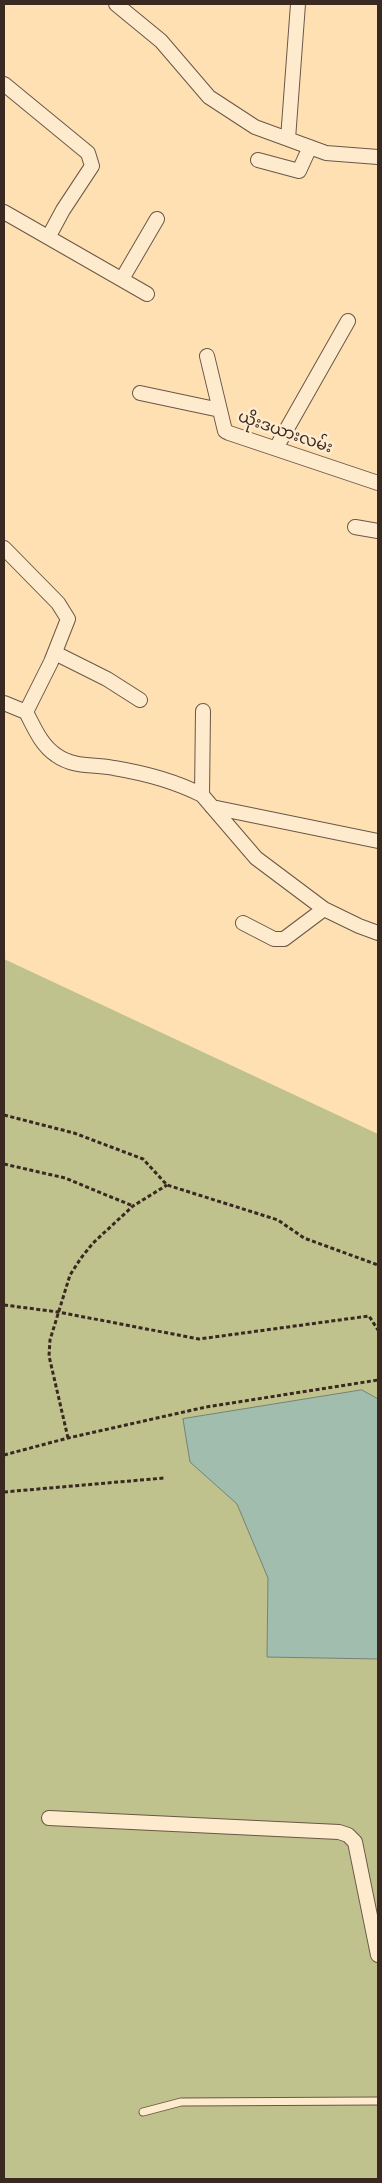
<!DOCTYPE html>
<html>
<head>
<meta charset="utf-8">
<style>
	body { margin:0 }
	#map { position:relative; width:382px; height:2183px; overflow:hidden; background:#fee0b3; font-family:"IM FELL French Canon",serif }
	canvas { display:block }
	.frame { position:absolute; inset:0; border:5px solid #392921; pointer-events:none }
</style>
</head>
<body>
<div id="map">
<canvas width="382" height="2183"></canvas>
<div class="frame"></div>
</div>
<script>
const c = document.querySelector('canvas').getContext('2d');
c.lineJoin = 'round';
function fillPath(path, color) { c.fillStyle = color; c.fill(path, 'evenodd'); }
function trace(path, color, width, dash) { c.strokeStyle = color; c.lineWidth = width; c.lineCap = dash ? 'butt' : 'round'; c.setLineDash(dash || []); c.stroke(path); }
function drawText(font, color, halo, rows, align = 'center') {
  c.font = font + ' "IM FELL French Canon","Noto Sans Myanmar",serif'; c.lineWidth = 5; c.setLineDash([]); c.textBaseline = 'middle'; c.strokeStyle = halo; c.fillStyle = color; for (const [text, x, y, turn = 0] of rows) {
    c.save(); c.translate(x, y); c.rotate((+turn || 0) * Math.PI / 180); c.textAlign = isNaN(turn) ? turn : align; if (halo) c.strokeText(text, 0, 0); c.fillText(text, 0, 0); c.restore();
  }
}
const green = new Path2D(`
	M4 959 378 1134V2179H4Z`);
const water = new Path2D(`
	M362 1390 378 1399V1659L267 1657 268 1578 237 1504 190 1462 183 1419Z`);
const path = new Path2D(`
	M4 1115 74 1133 143 1159 167 1185 278 1220 304 1238 378 1265
	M4 1164 65 1178 133 1206
	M4 1305 58 1312 199 1339 369 1316 378 1330
	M68 1438 49 1356 50 1340 70 1275 81 1258 93 1243 133 1206 167 1185
	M4 1455 68 1438 206 1407 378 1380
	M4 1492 164 1478`);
const lane = new Path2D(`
	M143 2112 181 2102 378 2101`);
const street = new Path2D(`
	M116 4 161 41 209 97 255 127 326 153 378 157
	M4 84 88 153 92 166 63 210 49 236
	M288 139 298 4
	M258 160 299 171 310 147
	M4 212 147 294
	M122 279 157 219
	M207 356 225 431 229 433 378 483
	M140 393 220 410
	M276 448 348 321
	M355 527 378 531
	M4 548 58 603 68 619 51 662 26 712
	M55 653 107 679 140 700
	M4 703 26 712C34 727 41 745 56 755 74 768 94 764 114 768 144 773 175 781 202 795L256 858 324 909 359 926 378 933
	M202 795 203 711
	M212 807 378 841
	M243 923 274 939H284L324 909
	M49 1818 339 1832 348 1835 355 1842 378 1955`);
const streetNames = [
	["ယိုးဒယားလမ်း",285,433,19]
];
fillPath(green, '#bfc28d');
fillPath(water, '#a0bdae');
trace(water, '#778276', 1);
trace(lane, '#6a5746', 9);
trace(street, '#6a5746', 16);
trace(path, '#392921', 3, [4, 2.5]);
trace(lane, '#feebce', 7);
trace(street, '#feebce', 14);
drawText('16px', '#392921', '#feebce', streetNames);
</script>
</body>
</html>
